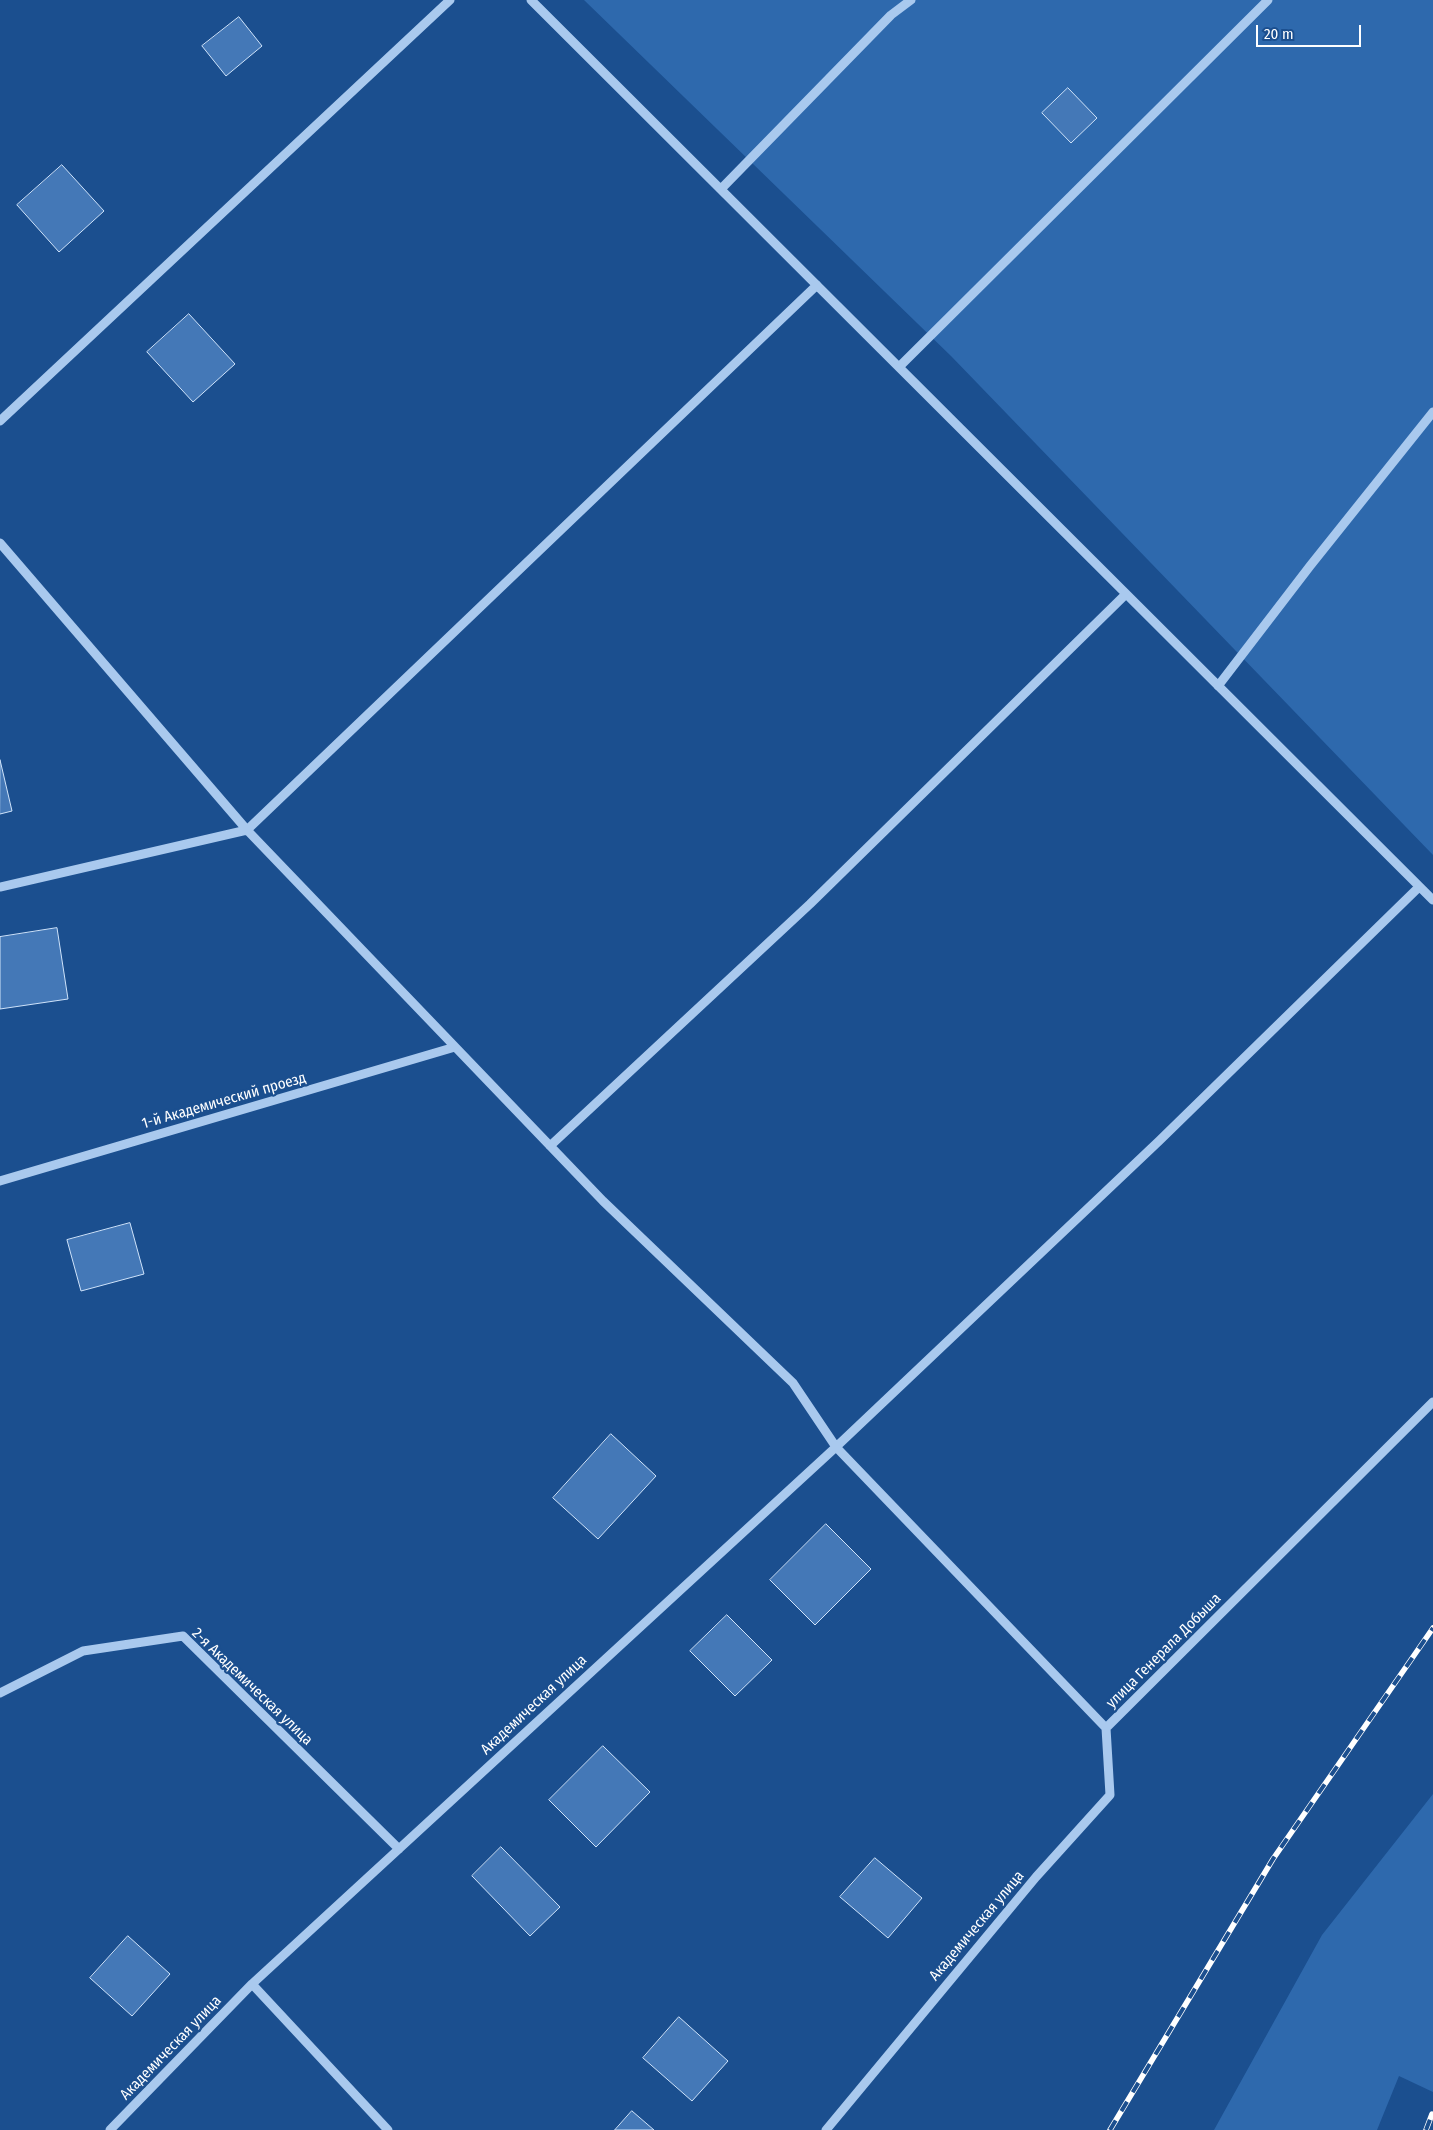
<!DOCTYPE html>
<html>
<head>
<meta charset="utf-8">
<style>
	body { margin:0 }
	#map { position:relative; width:1433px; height:2130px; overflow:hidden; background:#1b4f8f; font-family:"Fira Sans Condensed",sans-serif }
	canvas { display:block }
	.scale { position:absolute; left:1256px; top:25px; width:105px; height:22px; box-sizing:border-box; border:2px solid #fff; border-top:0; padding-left:6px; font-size:15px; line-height:18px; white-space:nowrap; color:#fff; -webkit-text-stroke:4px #1b4f8f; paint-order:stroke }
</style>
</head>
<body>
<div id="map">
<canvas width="1433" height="2130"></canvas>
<div class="scale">20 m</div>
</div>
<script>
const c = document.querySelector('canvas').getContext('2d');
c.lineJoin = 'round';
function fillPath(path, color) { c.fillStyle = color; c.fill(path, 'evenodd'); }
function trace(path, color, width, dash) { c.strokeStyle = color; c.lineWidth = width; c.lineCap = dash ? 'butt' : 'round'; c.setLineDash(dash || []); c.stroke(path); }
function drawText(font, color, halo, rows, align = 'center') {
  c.font = font + ' "Fira Sans Condensed",sans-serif'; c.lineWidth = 4.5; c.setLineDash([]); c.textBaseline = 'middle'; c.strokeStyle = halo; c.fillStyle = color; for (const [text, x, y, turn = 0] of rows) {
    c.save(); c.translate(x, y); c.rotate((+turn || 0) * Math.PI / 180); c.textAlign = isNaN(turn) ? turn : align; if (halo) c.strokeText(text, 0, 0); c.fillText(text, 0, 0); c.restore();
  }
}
const green = new Path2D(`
	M584 0H1433V855L951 356Z
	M1433 1794V2092L1399 2076 1377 2130H1214L1322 1935Z`);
const building = new Path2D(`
	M239 17 262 46 226 76 202 46Z
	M1068 88 1097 118 1071 143 1042 113Z
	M62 165 104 211 59 252 17 205Z
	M189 314 235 364 193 402 147 352Z
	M0 760 12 811 0 814Z
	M57 928 68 999 0 1009V937Z
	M130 1223 144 1274 81 1291 67 1240Z
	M611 1434 656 1476 598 1539 553 1498Z
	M826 1524 871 1569 815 1625 770 1580Z
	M727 1615 772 1660 735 1696 690 1651Z
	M603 1746 650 1792 596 1847 549 1800Z
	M501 1847 560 1907 530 1936 472 1876Z
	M875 1858 922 1898 888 1938 840 1897Z
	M128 1936 170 1974 132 2016 90 1978Z
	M679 2017 728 2061 692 2101 643 2058Z
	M632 2111 654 2130H615Z`);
const minor = new Path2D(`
	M531 0 1433 900
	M721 189 891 15 911 0
	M899 367 1268 0
	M0 421 450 0
	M0 543 247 830 603 1201 793 1383 836 1447 1106 1728 1433 1402
	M1218 686 1310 566 1433 412
	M0 887 247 830 817 285
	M550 1146 810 904 1126 594
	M0 1181 455 1047
	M0 1693 83 1651 183 1636 399 1849
	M110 2130 252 1984
	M388 2130 252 1984 836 1447 1159 1141 1419 887
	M826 2130 1036 1877 1110 1795 1106 1728`);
const rail = new Path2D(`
	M1110 2130 1273 1859 1433 1628
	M1426 2130 1432 2114`);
const streetNames = [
	["1-й Академический проезд",224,1101,-16],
	["улица Генерала Добыша",1164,1651,-45],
	["2-я Академическая улица",252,1687,44],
	["Академическая улица",534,1705,-43],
	["Академическая улица",977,1926,-50],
	["Академическая улица",171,2048,-46]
];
fillPath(green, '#2e69ad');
fillPath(building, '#4478b7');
trace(building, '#cfe3fa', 1);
trace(minor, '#a9c9ee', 9);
trace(rail, '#fff', 5.5);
trace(rail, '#1b4f8f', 4, [11]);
drawText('15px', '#fff', '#1b4f8f', streetNames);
</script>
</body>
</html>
